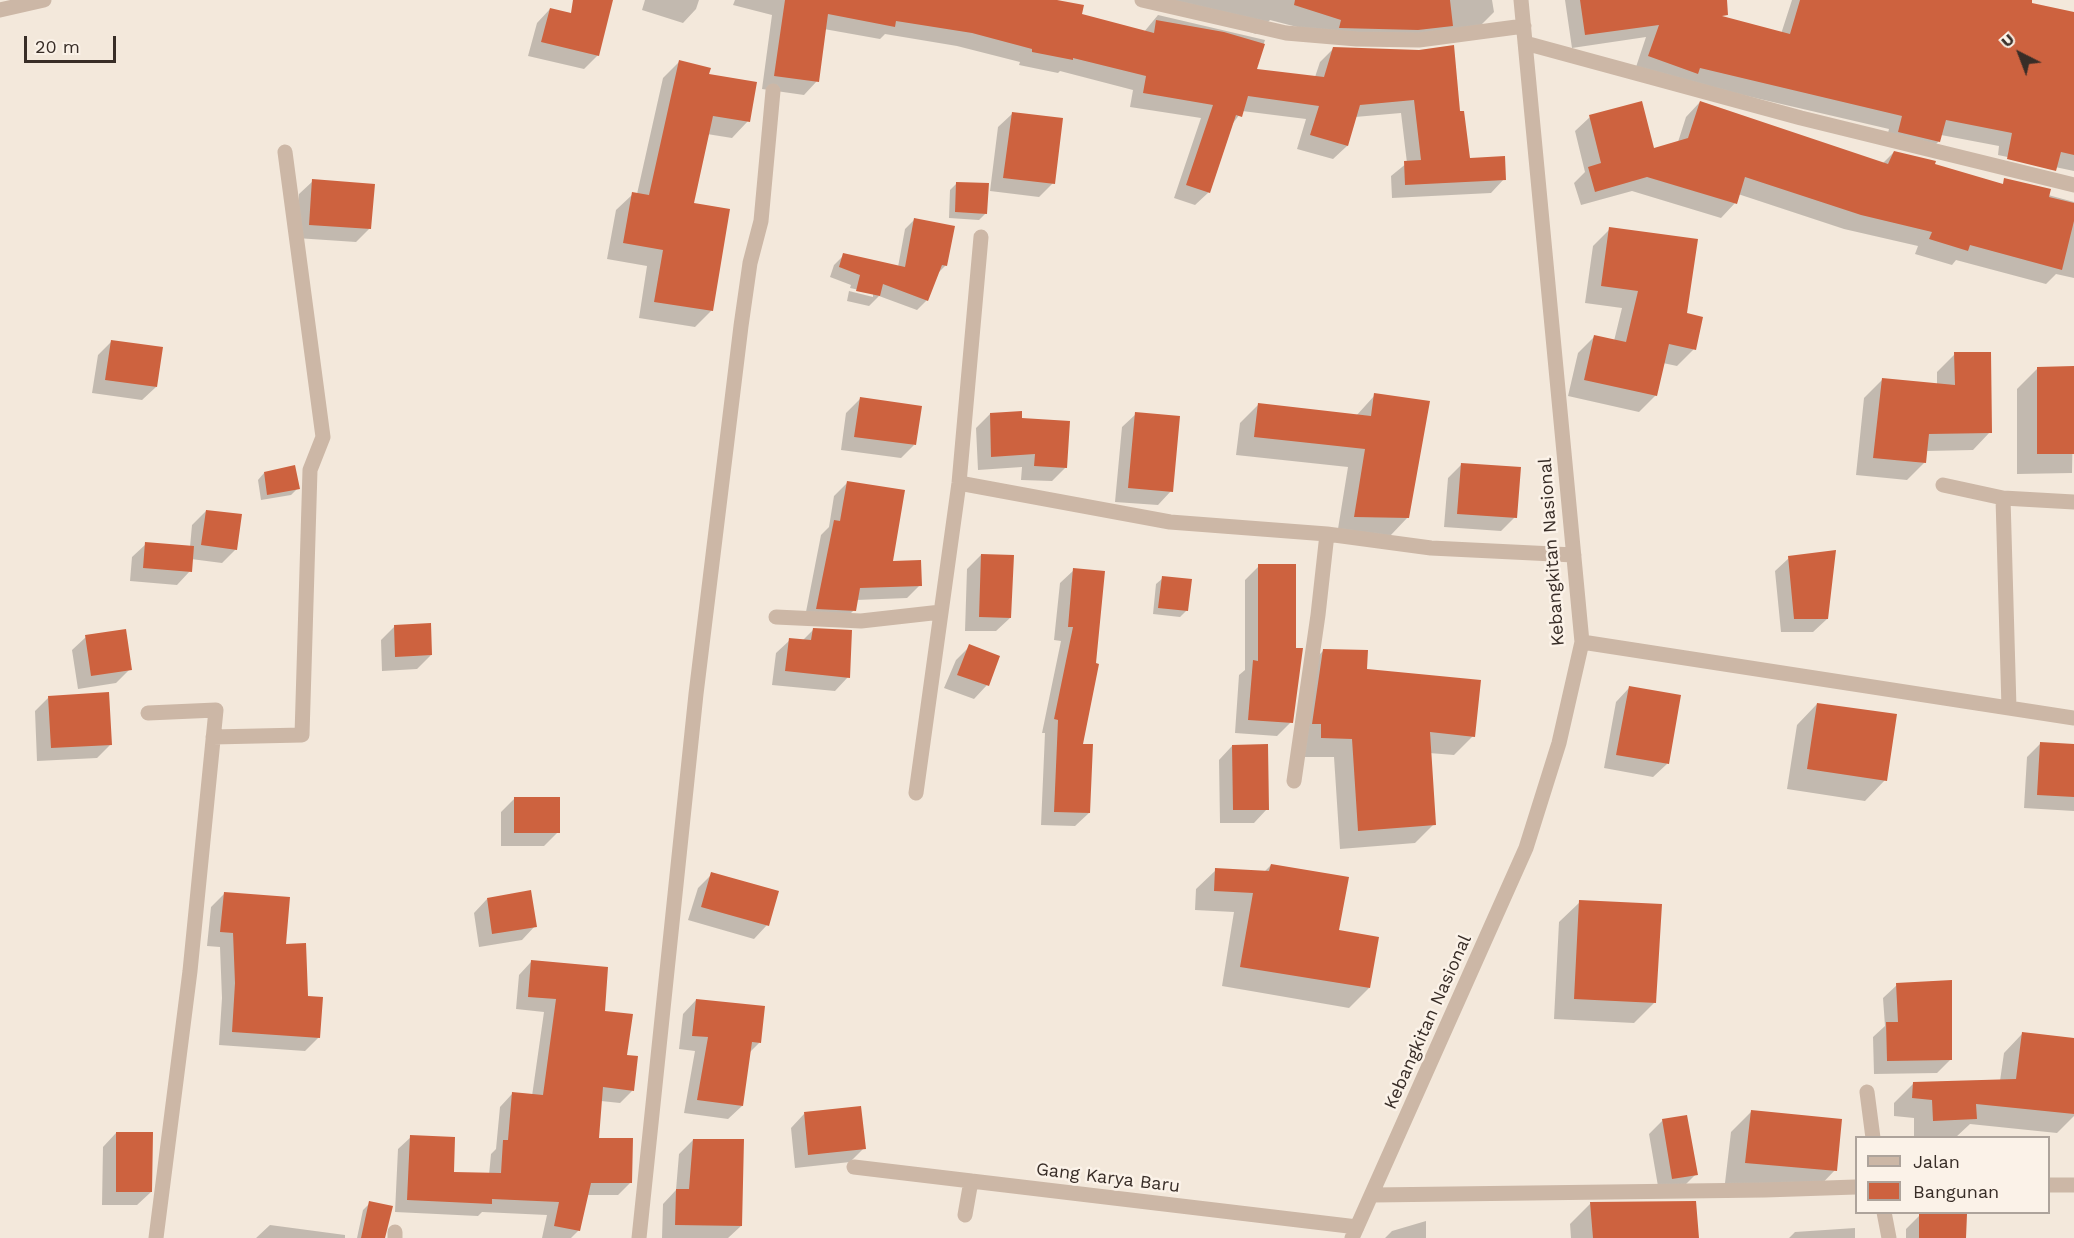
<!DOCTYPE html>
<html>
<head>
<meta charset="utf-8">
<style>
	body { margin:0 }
	#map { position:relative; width:2074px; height:1238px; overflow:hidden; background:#f3e8db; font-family:"Work Sans",sans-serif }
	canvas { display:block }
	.legend { position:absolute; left:1855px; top:1136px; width:195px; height:78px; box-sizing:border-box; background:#fbf2e8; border:2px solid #ada39b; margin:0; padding:8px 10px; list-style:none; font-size:18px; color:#382d27 }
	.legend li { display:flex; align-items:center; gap:12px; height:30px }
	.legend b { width:30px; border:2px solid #ada39b }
	.north { position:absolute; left:1990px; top:24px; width:60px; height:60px; -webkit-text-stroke:4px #fbf2e8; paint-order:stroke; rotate:318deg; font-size:16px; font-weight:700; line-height:24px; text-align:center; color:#382d27 }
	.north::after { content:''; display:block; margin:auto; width:21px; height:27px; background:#382d27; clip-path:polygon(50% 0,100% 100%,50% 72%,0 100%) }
	.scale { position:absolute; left:24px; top:36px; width:92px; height:27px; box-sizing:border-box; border:3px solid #382d27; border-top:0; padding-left:8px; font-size:18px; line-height:21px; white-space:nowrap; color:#382d27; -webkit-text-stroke:4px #fbf2e8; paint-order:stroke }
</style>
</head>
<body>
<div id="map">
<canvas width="2074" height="1238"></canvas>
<ul class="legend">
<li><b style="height:8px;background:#ccb7a6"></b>Jalan</li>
<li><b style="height:16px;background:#cd623f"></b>Bangunan</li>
</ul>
<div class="north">U</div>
<div class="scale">20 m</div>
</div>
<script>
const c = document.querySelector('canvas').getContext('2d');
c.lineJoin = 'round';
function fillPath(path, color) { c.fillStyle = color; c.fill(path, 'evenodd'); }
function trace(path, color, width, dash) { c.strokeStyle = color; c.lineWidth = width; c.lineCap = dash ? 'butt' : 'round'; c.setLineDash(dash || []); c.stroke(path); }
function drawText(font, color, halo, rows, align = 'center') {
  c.font = font + ' "Work Sans",sans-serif'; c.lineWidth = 5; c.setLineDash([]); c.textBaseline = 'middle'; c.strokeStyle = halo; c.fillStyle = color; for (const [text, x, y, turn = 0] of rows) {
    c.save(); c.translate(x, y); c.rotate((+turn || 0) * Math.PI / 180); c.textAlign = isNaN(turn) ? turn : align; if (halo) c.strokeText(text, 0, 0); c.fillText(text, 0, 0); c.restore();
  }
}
const shadow = new Path2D(`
	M645 0H699L696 9 683 23 642 10Z
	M735 0H1049L1081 15 1144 32 1158 15 1265 40 1255 70 1315 77 1320 62 1334 48 1459 113 1469 159 1504 179 1491 193 1392 198 1391 176 1407 163 1401 113 1355 117 1347 146 1333 159 1297 149 1306 119 1242 111 1231 126 1209 192 1195 205 1174 198 1201 118 1130 107 1133 90 1060 71 1058 73 1019 65 1020 62 957 46 885 34 880 39 824 29 817 81 804 95 762 89 772 15 733 5Z
	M1149 0H1492L1494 12 1479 27 1437 40 1328 35 1270 20 1256 34Z
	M1565 0H1718L1714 15 1781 34 1792 0H2031L2030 4 2074 13V171L1998 155 1999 146 1941 135 1939 141 1925 155 1885 145 1889 129 1635 70 1646 37 1572 48Z
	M550 9 598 55 584 69 528 56 537 23Z
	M679 62 708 75 748 121 732 138 707 134 692 204 712 310 695 327 639 318 647 266 607 259 616 210 633 194H637L663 78Z
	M1700 102 1882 164 1894 152 2001 185 2004 183 2074 202V278L2056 274 2046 284 1956 260 1952 265 1915 254 1918 246 1844 229 1738 194 1735 203 1721 218 1632 191 1581 205 1574 183 1585 172 1575 131 1590 117 1653 150 1678 142 1686 117Z
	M1012 114 1053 183 1039 197 990 191 998 127Z
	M313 181 370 228 356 242 296 238 299 194Z
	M957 183 986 213 979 220 949 218 950 190Z
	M915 219 946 265 937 274 927 300 917 310 879 296 869 306 847 301 849 291 873 297V293L850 288 851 285 830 277 834 265 844 255 898 267 905 229Z
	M1610 229 1686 314 1694 349 1677 366 1663 363 1656 395 1639 412 1568 396 1578 353 1595 336 1614 341 1622 308 1585 303 1593 246Z
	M111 342 156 387 142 400 92 393 98 355Z
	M1955 354 1990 432 1973 450 1926 451 1925 462 1907 480 1856 475 1864 398 1882 380 1937 385V372Z
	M2038 368H2074L2072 473 2017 474V389Z
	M1375 395 1408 517 1390 536 1337 535 1348 467 1236 455 1240 423 1258 405 1356 416Z
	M860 399 914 445 901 458 841 450 846 413Z
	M990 414 1020 419 1066 467 1052 481 1021 480 1022 467 978 470 976 428Z
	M1136 414 1171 491 1158 505 1115 502 1122 427Z
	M1461 465 1515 517 1501 531 1444 527 1448 478Z
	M264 473 298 488 291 495 261 500 258 480Z
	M847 483 891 563 920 585 907 598 856 600 854 610 841 623 804 622 821 535 829 527 834 496Z
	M206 511 236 549 222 563 191 559 190 571 177 585 130 581 132 557 146 544 190 547 192 525Z
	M981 555 1010 618 996 631H965L967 569Z
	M1789 558 1827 619 1813 632H1781L1775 571Z
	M1259 566 1291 722 1277 736 1235 733 1239 675 1245 670V580Z
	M1074 570 1081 745 1089 813 1075 826 1041 825 1045 733H1042L1061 641 1054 640 1060 583Z
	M1163 578 1187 610 1180 617 1153 614 1156 584Z
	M395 626 431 655 417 669 382 671 381 640Z
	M813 630 848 677 835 691 772 685 776 653 790 640 802 641Z
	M86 637 130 669 116 683 78 689 72 650Z
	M970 646 987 685 974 699 944 688 956 660Z
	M1324 650 1366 670 1473 736 1454 755 1429 753 1434 824 1415 843 1340 849 1334 757H1303L1305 669Z
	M1629 688 1667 764 1653 777 1604 768 1616 702Z
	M49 697 110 745 97 758 37 761 35 711Z
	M1817 704 1885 780 1865 801 1787 789 1797 725Z
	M2040 744 2074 745V811L2024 808 2027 757Z
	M1232 746 1267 809 1254 823H1220L1219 760Z
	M515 798 558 832 544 846H501V812Z
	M1271 865 1337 931 1369 988 1349 1008 1222 986 1234 912 1195 910 1196 889 1216 870 1264 872Z
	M712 874 767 925 754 939 688 920 698 888Z
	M224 894 284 946 307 997 319 1037 305 1051 219 1045 222 998 220 947 207 946 211 907Z
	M487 899 535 926 522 940 479 947 474 913Z
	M1580 902 1655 1002 1634 1023 1554 1019 1559 922Z
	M531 962 603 1012 626 1056 632 1091 620 1103 601 1101 598 1139 631 1182 618 1195H586L579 1230 571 1238H542L547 1215 482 1212 478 1216 395 1212 398 1149 411 1137 452 1174 489 1175 491 1154 496 1149 500 1107 512 1094 532 1096 544 1012 516 1009 519 975Z
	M1897 985 1951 1059 1937 1073 1874 1074 1873 1037 1885 1026 1883 998Z
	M696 1000 760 1042 749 1053 742 1106 728 1119 684 1113 695 1051 679 1049 683 1014Z
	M2022 1034 2074 1039V1116L2057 1133 1970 1124 1956 1137 1914 1138V1118L1894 1116V1103L1913 1084 2000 1081 2004 1053Z
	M1751 1112 1835 1170 1815 1191 1725 1183 1731 1132Z
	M804 1114 864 1148 850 1162 795 1168 791 1128Z
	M1663 1120 1696 1174 1682 1188 1659 1192 1649 1134Z
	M116 1133 151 1192 137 1205H102L103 1147Z
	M693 1140 741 1226 728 1238H662L663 1204 676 1190 679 1154Z
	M370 1203 384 1238H357L363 1210Z
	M1591 1203 1697 1238H1571L1570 1224Z
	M1920 1215 1965 1238H1906V1229Z
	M1426 1221V1238H1385L1392 1231Z
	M270 1225 345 1235V1238H256Z
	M1855 1228V1238H1789L1795 1232Z`);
const building = new Path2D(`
	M573 0H613L599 56 541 42 550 8 571 13Z
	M785 0H1057L1084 5 1082 14 1154 33 1156 20 1224 32 1265 44 1257 69 1324 77 1333 47 1419 50 1454 45 1460 111H1464L1470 158 1505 156 1506 180 1405 185 1404 161 1421 160 1414 100 1360 105 1348 146 1310 135 1319 106 1248 96 1242 117 1236 115 1210 193 1186 185 1213 105 1143 93 1146 76 1073 58V60L1032 52V49L972 33 896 21 895 27 828 14 819 82 774 76Z
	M1295 0H1450L1453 26 1418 30 1339 28 1341 20 1294 5Z
	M1580 0H1727L1728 15 1722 16 1790 34 1800 0H2032V3L2074 12V155L2061 152 2056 171 2007 159 2012 133 1946 120 1940 142 1898 132 1902 116 1700 68 1698 74 1648 56 1659 25 1585 35Z
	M679 60 711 68 709 74 757 82 750 122 713 116 694 203 730 209 713 311 654 302 663 250 623 243 632 192 649 195Z
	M1642 101 1654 148 1688 138 1700 101 1888 164 1894 151 1936 161 1935 164 2003 184 2004 178 2051 189 2049 197 2074 203V221L2062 270 1970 245 1968 251 1929 239 1932 232 1861 215 1745 177 1737 204 1647 177 1595 192 1588 167 1601 163 1589 115Z
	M1012 112 1063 118 1055 184 1003 178Z
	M312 179 375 184 371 229 309 225Z
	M956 182 989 183 987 214 955 212Z
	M914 218 955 226 947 266 942 265 928 301 883 284 880 296 856 291 860 275 839 267 843 253 905 267Z
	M1609 227 1698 239 1687 313 1703 317 1696 350 1669 344 1657 396 1584 380 1594 335 1626 342 1638 291 1601 286Z
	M111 340 163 347 157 387 105 380Z
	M1954 352H1991L1992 433 1929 434 1926 463 1873 458 1882 378 1955 385Z
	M2074 366V454H2037V367Z
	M1374 393 1430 401 1409 518 1354 517 1365 449 1254 437 1258 403 1371 416Z
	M860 397 922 406 916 445 854 437Z
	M1022 411V418L1070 421 1067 468 1034 466 1035 454 991 457 990 413Z
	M1135 412 1180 416 1173 492 1128 488Z
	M1461 463 1521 467 1517 518 1457 514Z
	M295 465 300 489 267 495 264 472Z
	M847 481 905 490 893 561 921 560 922 586 860 588 856 611 816 609 834 520 840 521Z
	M206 510 242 514 237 550 201 545Z
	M145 542 194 546 192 572 143 568Z
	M1836 550 1828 619H1794L1788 556Z
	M981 554 1014 555 1011 618 979 617Z
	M1258 564H1296V648H1303L1293 723 1248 720 1253 660 1258 661Z
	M1073 568 1105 571 1096 663 1099 664 1083 744H1093L1090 813 1054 812 1058 720 1054 719 1073 627H1068Z
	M1162 576 1192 579 1188 611 1158 608Z
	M431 623 432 655 395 657 394 625Z
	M813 628 852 630 850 678 785 671 789 638 811 640Z
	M126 629 132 670 91 676 85 635Z
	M969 644 1000 656 989 686 957 675Z
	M1323 649 1368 650 1367 669 1481 680 1475 737 1430 732 1436 825 1358 831 1352 739 1321 738V724H1312Z
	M1629 686 1681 695 1669 764 1616 755Z
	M109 692 112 745 51 748 48 696Z
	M1817 703 1897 714 1887 781 1807 769Z
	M2040 742 2074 744V797L2037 795Z
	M1268 744 1269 810H1233L1232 745Z
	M514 797H560V833H514Z
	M1271 864 1349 877 1339 930 1379 937 1370 988 1240 967 1253 893 1214 891 1215 868 1269 871Z
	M711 872 779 891 769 926 701 907Z
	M531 890 537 927 492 934 487 898Z
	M224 892 290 897 286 944 306 943 308 996 323 997 320 1038 232 1032 235 983 233 933 220 932Z
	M1579 900 1662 904 1656 1003 1574 999Z
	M531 960 608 967 605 1011 633 1014 627 1055 638 1056 634 1091 603 1087 599 1138H633L632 1183H591L580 1231 554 1226 559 1202 492 1199V1204L407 1200 410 1135 455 1137 454 1172 501 1173 503 1140H508L512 1092 543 1095 556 999 528 997Z
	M1952 980V1060L1887 1061 1886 1022H1898L1896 983Z
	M696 999 765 1006 761 1043 752 1042 743 1106 697 1100 708 1037 692 1036Z
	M2022 1032 2074 1038V1114L1976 1104 1977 1119 1933 1121 1932 1100 1912 1098 1913 1082 2016 1079Z
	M861 1106 866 1149 808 1155 804 1112Z
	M1751 1110 1842 1119 1837 1171 1745 1163Z
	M1687 1115 1698 1175 1672 1179 1662 1119Z
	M116 1132H153L152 1192H116Z
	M693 1139H744L742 1226 675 1225 676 1189H689Z
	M369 1201 393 1206 385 1238H361Z
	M1696 1201 1699 1238H1593L1590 1202Z
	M1919 1214H1967L1966 1238H1919Z`);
const minor = new Path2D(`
	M1142 0 1286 33 1357 39 1419 40 1524 26
	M0 10 44 0
	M1525 43 1801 118 2074 185
	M959 483 1170 522 1327 534 1431 548 1574 555
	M1943 485 2003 498 2074 502
	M2003 498 2009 708
	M776 617 861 621 941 612
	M1582 642 2074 718
	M148 713 216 710 190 971 156 1238
	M213 737 302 735 310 470 323 437 285 152
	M1294 781 1318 615 1327 534
	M916 793 959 483 981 237
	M1867 1092 1873 1138
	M854 1167 1357 1227
	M2048 1185H2074
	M1373 1195 1765 1190 1856 1187
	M1884 1212 1889 1238
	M965 1215 971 1181
	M395 1238V1232
	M639 1238 696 694 741 326 750 263 761 221 773 91
	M1352 1238 1526 848 1559 743 1582 642 1521 0`);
const streetNames = [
	["Kebangkitan Nasional",1552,552,-94],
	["Kebangkitan Nasional",1428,1022,-66],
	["Gang Karya Baru",1108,1178,7]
];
fillPath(shadow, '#0003');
fillPath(building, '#cd623f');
trace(minor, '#ccb7a6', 15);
drawText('18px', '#382d27', '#fbf2e8', streetNames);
</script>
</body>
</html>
